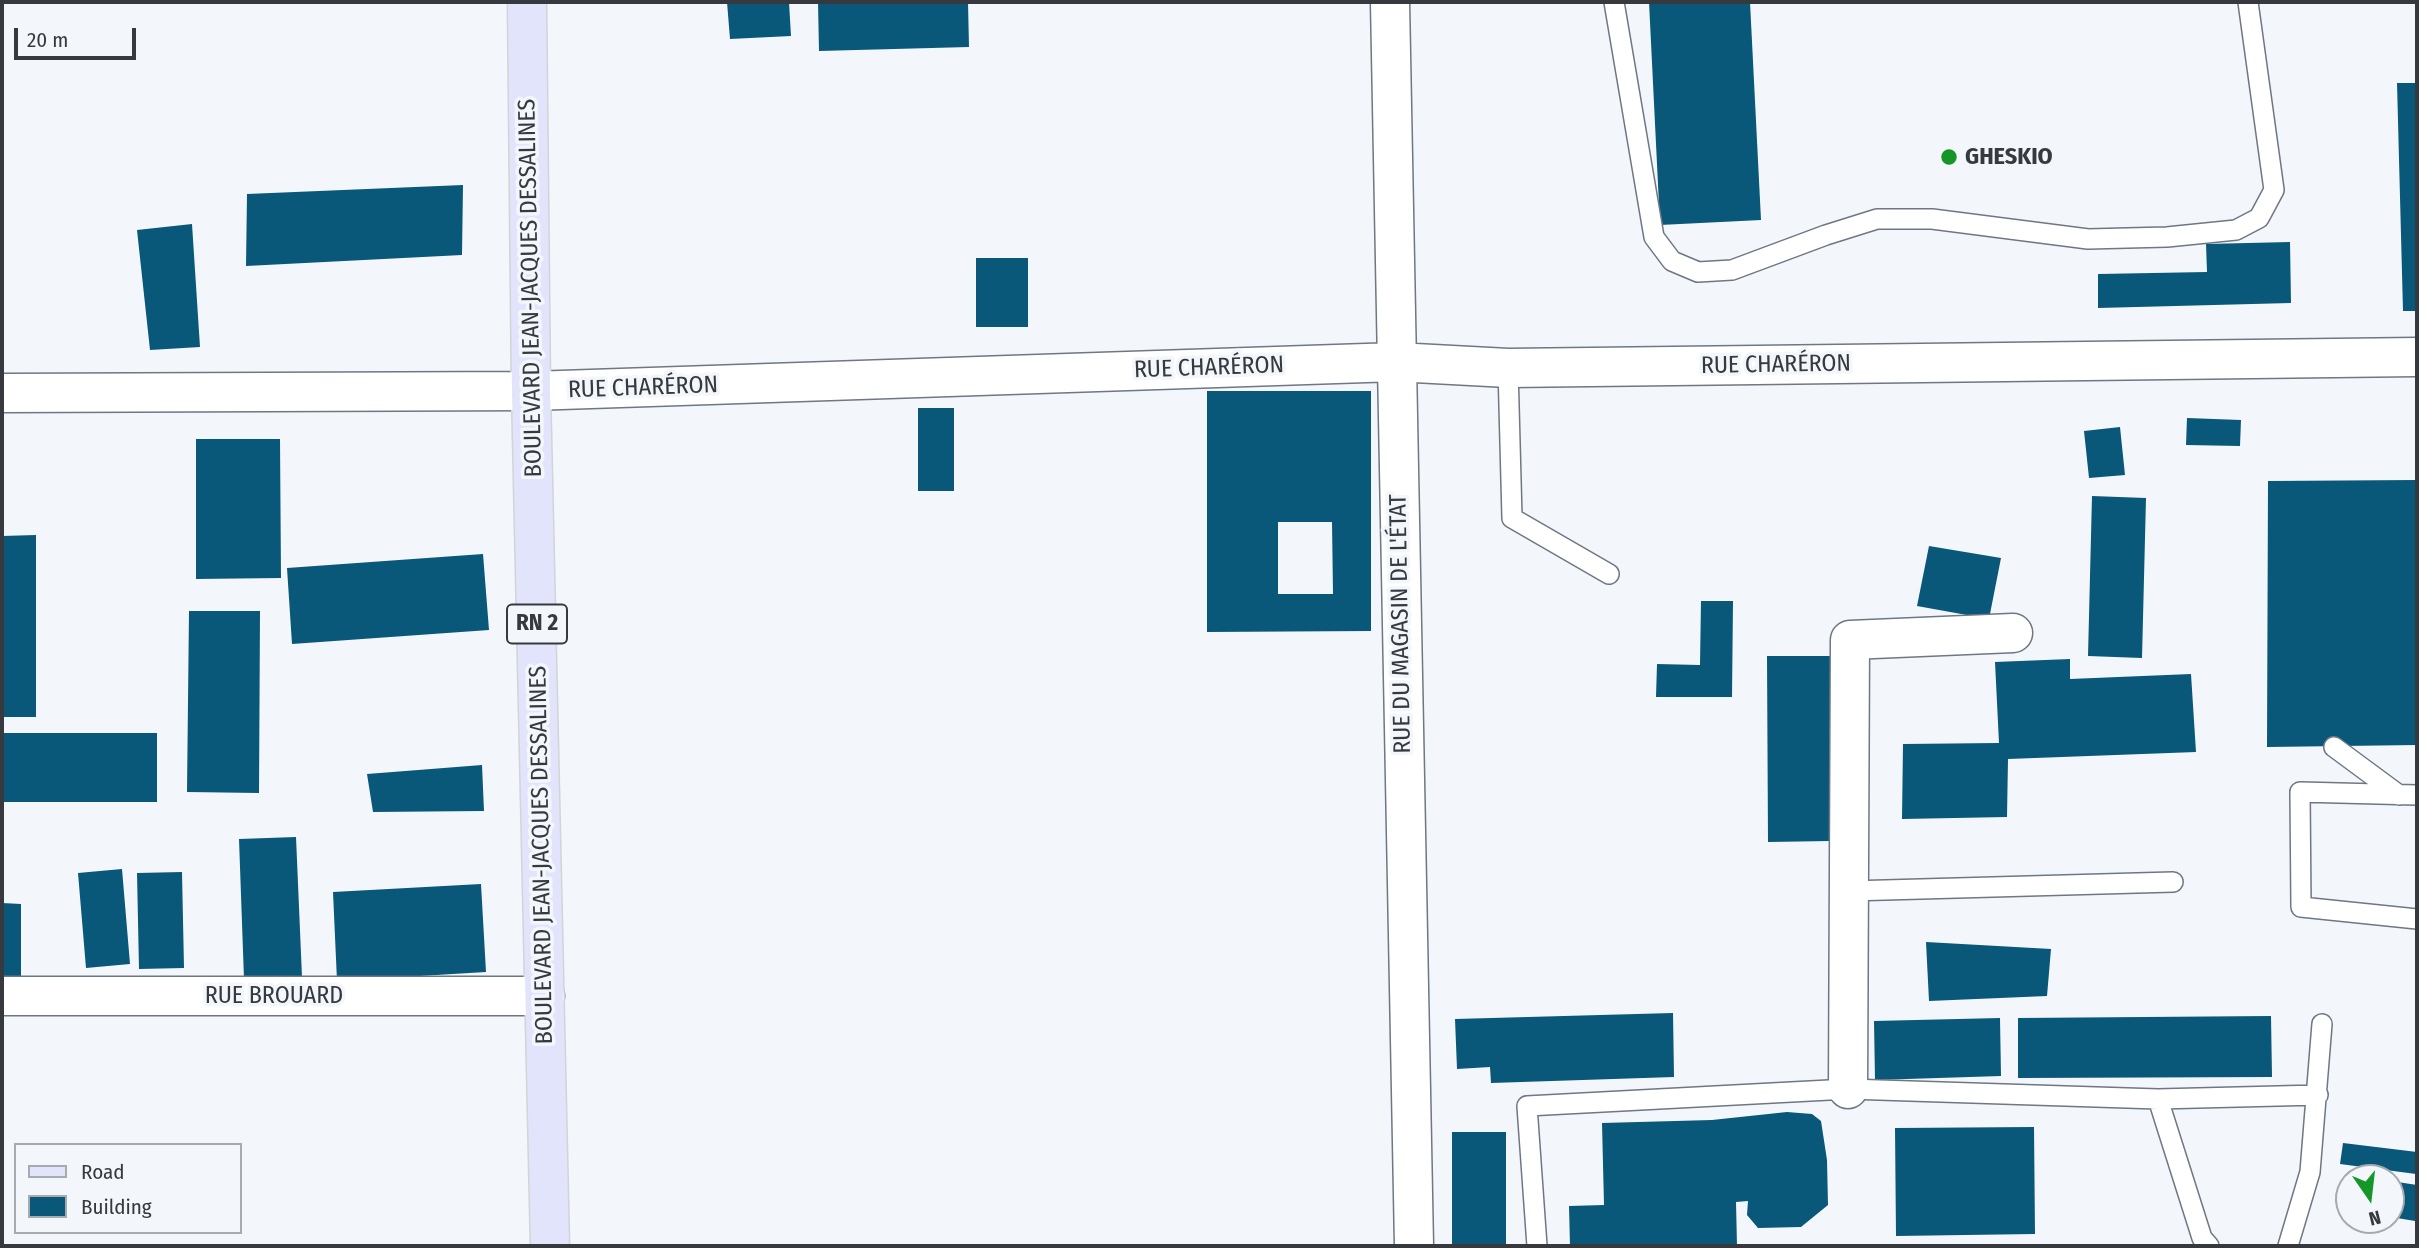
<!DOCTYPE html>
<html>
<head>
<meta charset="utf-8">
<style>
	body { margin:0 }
	#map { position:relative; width:2419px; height:1248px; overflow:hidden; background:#f3f7fc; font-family:"Fira Sans Condensed",sans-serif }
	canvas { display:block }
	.frame { position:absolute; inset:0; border:4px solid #363a3f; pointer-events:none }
	.legend { position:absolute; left:14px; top:1143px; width:228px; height:91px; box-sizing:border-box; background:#f3f7fc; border:2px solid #a7abb0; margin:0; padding:9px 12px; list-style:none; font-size:21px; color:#363a3f }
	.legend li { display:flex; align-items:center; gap:14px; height:35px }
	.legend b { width:35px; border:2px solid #a7abb0 }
	.north { position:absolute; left:2335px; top:1164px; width:70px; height:70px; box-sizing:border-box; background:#f3f7fc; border:2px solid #a7abb0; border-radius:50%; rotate:166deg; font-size:19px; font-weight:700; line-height:28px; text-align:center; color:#363a3f }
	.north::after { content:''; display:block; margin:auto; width:24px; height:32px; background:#169628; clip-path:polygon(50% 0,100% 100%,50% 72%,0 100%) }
	.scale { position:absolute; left:14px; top:28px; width:122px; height:32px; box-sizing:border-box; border:4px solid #363a3f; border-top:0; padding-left:9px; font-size:21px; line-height:24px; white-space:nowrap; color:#363a3f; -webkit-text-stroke:5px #f3f7fc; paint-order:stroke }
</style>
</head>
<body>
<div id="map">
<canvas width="2419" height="1248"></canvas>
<div class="frame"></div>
<ul class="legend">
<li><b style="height:9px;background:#e1e4fb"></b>Road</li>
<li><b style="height:19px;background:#095779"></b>Building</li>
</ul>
<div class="north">N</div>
<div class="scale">20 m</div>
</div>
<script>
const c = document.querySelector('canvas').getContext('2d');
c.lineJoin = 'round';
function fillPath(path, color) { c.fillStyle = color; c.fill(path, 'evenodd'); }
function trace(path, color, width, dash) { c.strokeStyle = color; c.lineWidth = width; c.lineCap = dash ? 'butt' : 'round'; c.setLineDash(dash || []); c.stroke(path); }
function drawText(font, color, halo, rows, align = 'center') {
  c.font = font + ' "Fira Sans Condensed",sans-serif'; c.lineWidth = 7; c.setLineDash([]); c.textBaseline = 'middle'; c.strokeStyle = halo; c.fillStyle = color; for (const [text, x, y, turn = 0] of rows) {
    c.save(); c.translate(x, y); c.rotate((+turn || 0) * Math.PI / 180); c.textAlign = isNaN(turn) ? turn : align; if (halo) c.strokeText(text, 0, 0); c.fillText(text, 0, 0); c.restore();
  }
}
const building = new Path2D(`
	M727 2H789L791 36 730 39Z
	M818 2H968L969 47 819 51Z
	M1649 2H1750L1761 220 1660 225Z
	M2397 83H2417V311H2403Z
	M463 185 462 255 246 266 247 194Z
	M192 224 200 347 150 350 137 230Z
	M2290 242 2291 303 2098 308V274L2207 272 2206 244Z
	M976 258H1028V327H976Z
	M1207 391H1371V631L1207 632ZM1278 522H1332L1333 594H1278Z
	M918 408H954V491H918Z
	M2187 418 2241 420 2240 446 2186 445Z
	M2120 427 2125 475 2089 478 2084 431Z
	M196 439H280L281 578 196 579Z
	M2417 480V745L2267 747 2268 481Z
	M2092 496 2146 498 2142 658 2088 656Z
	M36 535V717H2V536Z
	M1929 546 2001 558 1989 619 1917 606Z
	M483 554 489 630 292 644 287 568Z
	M1701 601H1733L1732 697H1656L1657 664 1700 665Z
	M189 611H260L259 793 187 792Z
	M1767 656H1830V841L1768 842Z
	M2070 659V679L2191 674 2196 752 2008 759 2007 817 1902 819 1903 744 1999 743 1995 662Z
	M2 733H157V802H2Z
	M482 765 484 811 373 812 367 774Z
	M296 837 302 977 244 979 239 839Z
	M122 869 130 964 86 968 78 873Z
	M182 872 184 968 139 969 137 873Z
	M481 884 486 972 337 981 333 892Z
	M2 903 21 904V978H2Z
	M1926 942 2051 949 2047 996 1929 1001Z
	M1673 1013 1674 1077 1491 1083 1490 1067 1457 1069 1455 1019Z
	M2271 1016 2272 1077 2018 1078V1018Z
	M2000 1018 2001 1076 1875 1080 1874 1021Z
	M1787 1112 1812 1114 1821 1121 1827 1160 1828 1205 1801 1227 1758 1228 1747 1215 1748 1201 1736 1202 1737 1246H1570L1569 1206 1604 1205 1602 1123 1712 1120Z
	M2034 1127 2035 1234 1896 1236 1895 1128Z
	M1452 1132H1506V1246H1452Z
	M2343 1143 2417 1152 2416 1174 2340 1164Z
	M2347 1174 2363 1176 2349 1178V1211L2341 1210Z
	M2391 1181 2417 1185 2415 1221 2391 1217Z`);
const lane = new Path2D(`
	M1614 2 1654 237 1672 261 1698 272 1732 270 1826 235 1877 219H1932L2088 239 2167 237 2236 230 2259 218 2274 190 2248 2
	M1508 368 1512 518 1609 574
	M2334 747 2399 795
	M2417 795 2300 792 2301 907 2417 919
	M1849 891 2173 882
	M2158 1099 2202 1238 2209 1246
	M1537 1246 1527 1106 1848 1089 2158 1099 2318 1095
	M2288 1246 2310 1172 2322 1024`);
const street = new Path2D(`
	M1390 2 1414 1246
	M2 393 531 391 1396 362 1508 368 2417 357
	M2 996H545
	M1848 1089 1850 640 2013 633`);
const primary = new Path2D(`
	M527 2 531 391 550 1246`);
const markers = [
	[1949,157,9,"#169628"]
];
const shields = [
	[537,624,60]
];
const shieldNames = [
	["RN 2",537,624]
];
const poiNames = [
	["GHESKIO",1965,157]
];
const streetNames = [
	["BOULEVARD JEAN-JACQUES DESSALINES",531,288,-91],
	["RUE CHARÉRON",1776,365,-1],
	["RUE CHARÉRON",1209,368,-2],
	["RUE CHARÉRON",643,388,-2],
	["RUE DU MAGASIN DE L'ÉTAT",1401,624,-91],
	["BOULEVARD JEAN-JACQUES DESSALINES",542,855,-91],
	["RUE BROUARD",274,996]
];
fillPath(building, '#095779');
trace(lane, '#6e7782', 22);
trace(street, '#6e7782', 41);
trace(primary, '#d3d4d5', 41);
trace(lane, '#fff', 19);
trace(street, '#fff', 38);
trace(primary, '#e1e4fb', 38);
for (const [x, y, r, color] of markers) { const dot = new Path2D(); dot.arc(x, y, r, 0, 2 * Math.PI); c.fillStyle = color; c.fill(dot); trace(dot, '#f3f7fc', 2.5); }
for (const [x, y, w] of shields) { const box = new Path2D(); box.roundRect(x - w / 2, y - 19.5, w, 39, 5); c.fillStyle = '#f3f7fc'; c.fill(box); trace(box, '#363a3f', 2); }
drawText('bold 23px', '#363a3f', null, shieldNames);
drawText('bold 24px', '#363a3f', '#f3f7fc', poiNames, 'left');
drawText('24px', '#363a3f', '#f3f7fc', streetNames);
</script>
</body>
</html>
